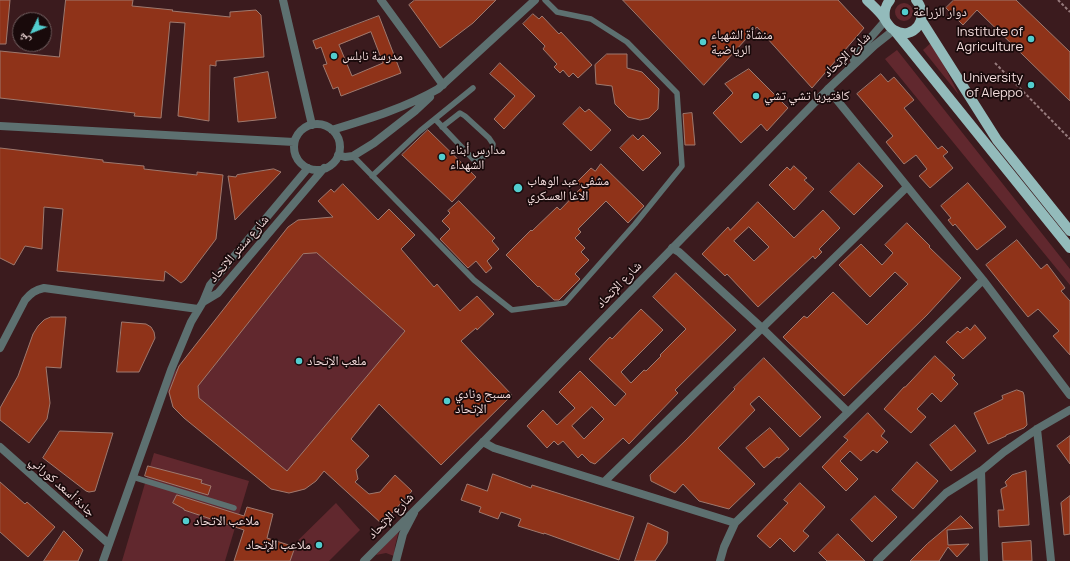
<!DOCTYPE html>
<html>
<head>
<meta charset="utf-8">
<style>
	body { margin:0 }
	#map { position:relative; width:1070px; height:561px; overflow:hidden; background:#3b1b1e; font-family:Manrope,"Noto Naskh Arabic",sans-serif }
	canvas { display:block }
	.north { position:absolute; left:12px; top:12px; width:40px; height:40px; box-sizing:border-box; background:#190a0b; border:1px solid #705e5f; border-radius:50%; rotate:227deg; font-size:11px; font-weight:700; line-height:16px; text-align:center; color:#f3dcdc }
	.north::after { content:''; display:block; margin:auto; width:14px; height:18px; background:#52cdce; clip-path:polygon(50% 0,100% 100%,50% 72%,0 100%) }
</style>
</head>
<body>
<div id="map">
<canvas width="1070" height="561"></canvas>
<div class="north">ش</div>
</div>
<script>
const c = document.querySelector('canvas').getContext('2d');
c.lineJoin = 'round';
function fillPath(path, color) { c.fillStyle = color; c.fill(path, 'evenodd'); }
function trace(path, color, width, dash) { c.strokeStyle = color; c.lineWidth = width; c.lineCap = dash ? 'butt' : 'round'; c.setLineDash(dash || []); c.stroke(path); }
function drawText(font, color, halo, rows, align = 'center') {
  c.font = font + ' Manrope,"Noto Naskh Arabic",sans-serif'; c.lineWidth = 3.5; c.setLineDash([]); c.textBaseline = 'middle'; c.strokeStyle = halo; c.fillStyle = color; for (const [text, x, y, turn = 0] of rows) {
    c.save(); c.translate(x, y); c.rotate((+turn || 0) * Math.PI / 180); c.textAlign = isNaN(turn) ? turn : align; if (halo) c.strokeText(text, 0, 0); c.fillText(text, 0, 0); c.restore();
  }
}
const green = new Path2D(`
	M895 12a9 9 0 1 1 18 0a9 9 0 1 1-18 0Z
	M932 42 959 95 923 50Z
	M897 50 1070 269V285L885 59Z
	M318 218 330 221 431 343 316 481C298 495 292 494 271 489L173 407 168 391 169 379 288 227 298 220Z
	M154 453 249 481 225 561H122Z
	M336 503 360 530 329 561H277Z
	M399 530 395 546 394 556 386 553 376 555Z`);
const building = new Path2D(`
	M0 0H10L6 44H0Z
	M66 0H133L132 6 173 10 172 11 230 17V12L256 10 261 15 264 57 216 61V66L210 65 209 121 178 116 185 23 170 22 161 118 134 116 135 113 0 98V51L59 57Z
	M415 0H496L473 23 440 48 409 5Z
	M623 0H838L864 28 812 88 757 27 704 85Z
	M954 0H1016L1070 52V101L977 10 963 25 946 8Z
	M533 14 539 19 542 16 559 34 561 32 592 65 578 78 573 73 569 77 563 70 560 73 554 67 557 64 543 49 545 46 523 24Z
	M379 16 401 73 341 96 338 87 333 89 323 65 327 64 321 47 316 49 313 41ZM371 32 383 63 352 76 339 45Z
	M607 54H627V68L642 72 659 89 658 109 649 118 640 120 628 117 615 104 612 86 596 84 595 65Z
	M500 63 535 96 504 129 494 119 515 96 490 74Z
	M749 69 788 108 767 131 761 124 741 143 713 113 733 93 725 84Z
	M268 72 276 118 238 122 234 78Z
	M881 74 888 82 894 77 914 100 904 108 938 149 942 146 948 152 943 156 953 168 930 188 919 176 927 169 916 155 904 164 886 142 893 136 857 94Z
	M580 107 585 112 589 109 611 130 591 151 563 124Z
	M692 113 695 145H685L683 114Z
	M428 130 476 177 452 202 402 155Z
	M633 135 638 140 643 135 661 153 643 171 620 148Z
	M0 148 103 160V162L144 166V169L197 175V172L223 175 216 239 185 280 181 283 165 271 164 281 57 271 63 209 44 207 42 249 25 246 14 265 0 258Z
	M859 163 883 186 854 215 830 192Z
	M601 164 644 206 628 223 606 201 578 229 581 232 575 238 585 248 581 252 589 260 575 274 580 279 559 300H554L539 286 538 287 506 255 531 230 532 231 557 207 560 210 582 187 577 182 591 168 595 171Z
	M794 166 807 178 804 180 814 189 794 210 769 185 787 167 790 170Z
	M274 169 281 172 235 220 228 176 236 177 237 175Z
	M968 183 1006 227 977 250 955 224 953 226 948 220 951 218 941 206Z
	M343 184 378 220 389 209 415 235 401 249 434 287 437 284 460 311 477 296 494 314 477 330 476 328 461 341 512 395 441 465 379 404 351 439 369 456 356 470 358 479 355 482 369 494 380 492 395 475 412 491 382 524 324 471 316 481 305 489 289 493 271 489 184 418 173 407 169 392 179 366 288 227 298 220 333 217 318 201 331 189 334 192ZM317 253 405 331 287 471 199 398 198 386 303 254Z
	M459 201 495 238 492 241 499 249 487 261 492 268 486 273 476 261 468 268 440 239 450 229 442 221 450 213 448 211Z
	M758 202 794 238 823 210 840 228 819 249 822 252 815 259 813 256 758 307 727 274 725 276 702 254 728 227 730 230ZM749 227 769 247 754 261 734 241Z
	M907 223 930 246 929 247 961 278 927 315 844 396 783 337 804 316 807 318 833 292 867 325 908 284 895 272 870 297 839 265 861 244 882 265 893 253 885 245Z
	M1017 240 1041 269 1047 264 1065 288 1061 291 1070 301V355L1053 336 1059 331 1038 309 1028 317 986 265Z
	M676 273 736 330 675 390 678 393 629 444 623 438 595 464 590 462 582 454 578 458 563 441 558 445 554 441 547 448 527 426 543 410 557 425 575 408 559 392 580 371 615 406 626 394 589 359 610 337 612 339 641 309 663 330 621 372 631 383 644 370 646 371 661 356 660 355 686 329 653 297ZM592 407 604 419 584 439 572 426Z
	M51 317H66L61 368 46 367 50 403 47 419 29 443 0 420V408L18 376 33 334 38 326 44 320Z
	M122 322 146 324 151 327 154 332 155 338 139 372H117Z
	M975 325 986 338 963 359 946 342 958 331 960 333 967 327 970 330Z
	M935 356 955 375 952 378 958 384 941 402 932 393 917 409 926 417 911 433 884 409 904 387H905Z
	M764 358 821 417 800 437 759 396 750 404 755 410 718 448 755 484 729 509 699 501 683 484 675 493 651 481 650 475 687 439 735 389 734 388Z
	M1017 390 1023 392 1024 395 1027 425 1024 428 1006 435V436L988 444 974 413 1003 399 1002 396Z
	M868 413 885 431 881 436 888 442 877 453 873 450 861 461 850 451 840 461 858 479 846 491 822 467 848 440 844 437Z
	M955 425 976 451 951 471 930 445Z
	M770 428 789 449 779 458 777 457 764 468 746 448Z
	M60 431 113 433 95 491 89 492 86 491 43 458Z
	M1070 436V464L1057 446Z
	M917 462 938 481 913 509 892 490Z
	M148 466 202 480 201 483 211 486 208 495 145 476Z
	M1026 471 1029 525 999 527 998 510H1004L1001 492V489L1007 486 1005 482 1012 475Z
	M493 474 531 488 532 485 634 517 619 560 544 533V534L518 526 521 519 501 512 498 519 479 512 481 507 461 500 467 484 487 491Z
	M0 482 25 504 27 502 55 527 28 557 0 532Z
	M800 483 825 507 803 531 809 536 794 552 780 538 770 548 757 536 788 503 784 500Z
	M177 495 244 516 247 507 273 514 267 538 295 547 290 561H234L244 530 184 510V509L173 503Z
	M875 496 897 517 872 542 851 520Z
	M1070 496V534L1064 535 1061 503Z
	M961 516 973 528 947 530 948 545 969 544 957 557 948 547 939 561H910L927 544Z
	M648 523 668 532 667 543 655 561H635Z
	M64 531 83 550 78 561H44Z
	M838 534 865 561H827L819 553Z
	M1031 541 1032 561H1003L1002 543Z`);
const path = new Path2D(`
	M1058 0 1070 12
	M995 63 1070 139`);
const service = new Path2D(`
	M435 119 473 159 479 161 492 150 493 144 489 138 465 116 460 113 442 127
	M353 156 474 280 512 310 565 303 635 224 682 166 677 93 627 42 591 19 557 12 545 0
	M372 176 420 131 473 88
	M133 477 234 508`);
const minor = new Path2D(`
	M283 0 312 125
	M381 0 443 85
	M828 89 983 280 1070 395
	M294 147a23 23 0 1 1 46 0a23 23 0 1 1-46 0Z
	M0 126 294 142
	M332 130C368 119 405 108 438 89L535 0
	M338 155 345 157 353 156 374 143 415 111 430 97
	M672 248 679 252 762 328 848 412
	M203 302 218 293 324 168
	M0 348 25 300C31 293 35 290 44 288L198 309
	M1037 429 1051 561
	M483 442 494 448 735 523
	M0 447 109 544
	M981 471 984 561
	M604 482 907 187
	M103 561 171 370 191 322 203 302 210 285 308 168
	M720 561 724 547 735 523 983 280
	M877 561 946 493 981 471 1004 452 1037 429 1070 410`);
const tertiary = new Path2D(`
	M854 60 865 44 885 21
	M364 561 483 442 828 89 875 45 894 30
	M396 561 403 534 414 513`);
const primary = new Path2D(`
	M867 0C873 6 880 12 884 18 887 23 889 27 894 30 914 42 931 17 916 0
	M885 19C884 11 885 6 890 0
	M921 20 997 140 1070 231
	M895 31 1070 248`);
const markers = [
	[905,12,4,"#52cdce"],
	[1031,39,4,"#52cdce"],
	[703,42,4,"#52cdce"],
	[334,56,4,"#52cdce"],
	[1031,85,4,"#52cdce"],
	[756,96,4,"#52cdce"],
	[442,157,4,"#52cdce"],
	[518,188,5,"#52cdce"],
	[299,361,4,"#52cdce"],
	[447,401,4,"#52cdce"],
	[186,521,4,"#52cdce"],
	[319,545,4,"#52cdce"]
];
const poiNames = [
	["دوار الزراعة",913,12],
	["Institute of",1023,32,"right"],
	["Agriculture",1023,47,"right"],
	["منشأة الشهباء",711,35],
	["الرياضية",711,50],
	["مدرسة نابلس",342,56],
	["University",1023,78,"right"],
	["of Aleppo",1023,93,"right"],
	["كافتيريا تشي تشي",764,96],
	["مدارس أبناء",450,150],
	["الشهداء",450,165],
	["مشفى عبد الوهاب",527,181],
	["الاغا العسكري",527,196],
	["ملعب الإتحاد",307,361],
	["مسبح ونادي",455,394],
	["الإتحاد",455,409],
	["ملاعب الاتحاد",194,521],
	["ملاعب الإتحاد",311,545,"right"]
];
const streetNames = [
	["شارع الإتحاد",847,55,-43],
	["شارع سنتر الاتحاد",239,249,-49],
	["شارع الإتحاد",619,285,-46],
	["جادة أسعد كوراني",62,487,42],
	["شارع الإتحاد",391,516,-45]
];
fillPath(green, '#61282e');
fillPath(building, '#8f3319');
trace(building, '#9f796e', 1);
trace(path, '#977b7d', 2, [3, 2]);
trace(service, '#5d7070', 5.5);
trace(minor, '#5d7070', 8);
trace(tertiary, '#5d7070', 8);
trace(primary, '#93bbbb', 10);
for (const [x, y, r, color] of markers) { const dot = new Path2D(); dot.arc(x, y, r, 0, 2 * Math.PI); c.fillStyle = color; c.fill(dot); trace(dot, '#190a0b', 1.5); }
drawText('13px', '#f3dcdc', '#190a0b', poiNames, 'left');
drawText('13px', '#f3dcdc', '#190a0b', streetNames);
</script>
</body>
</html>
